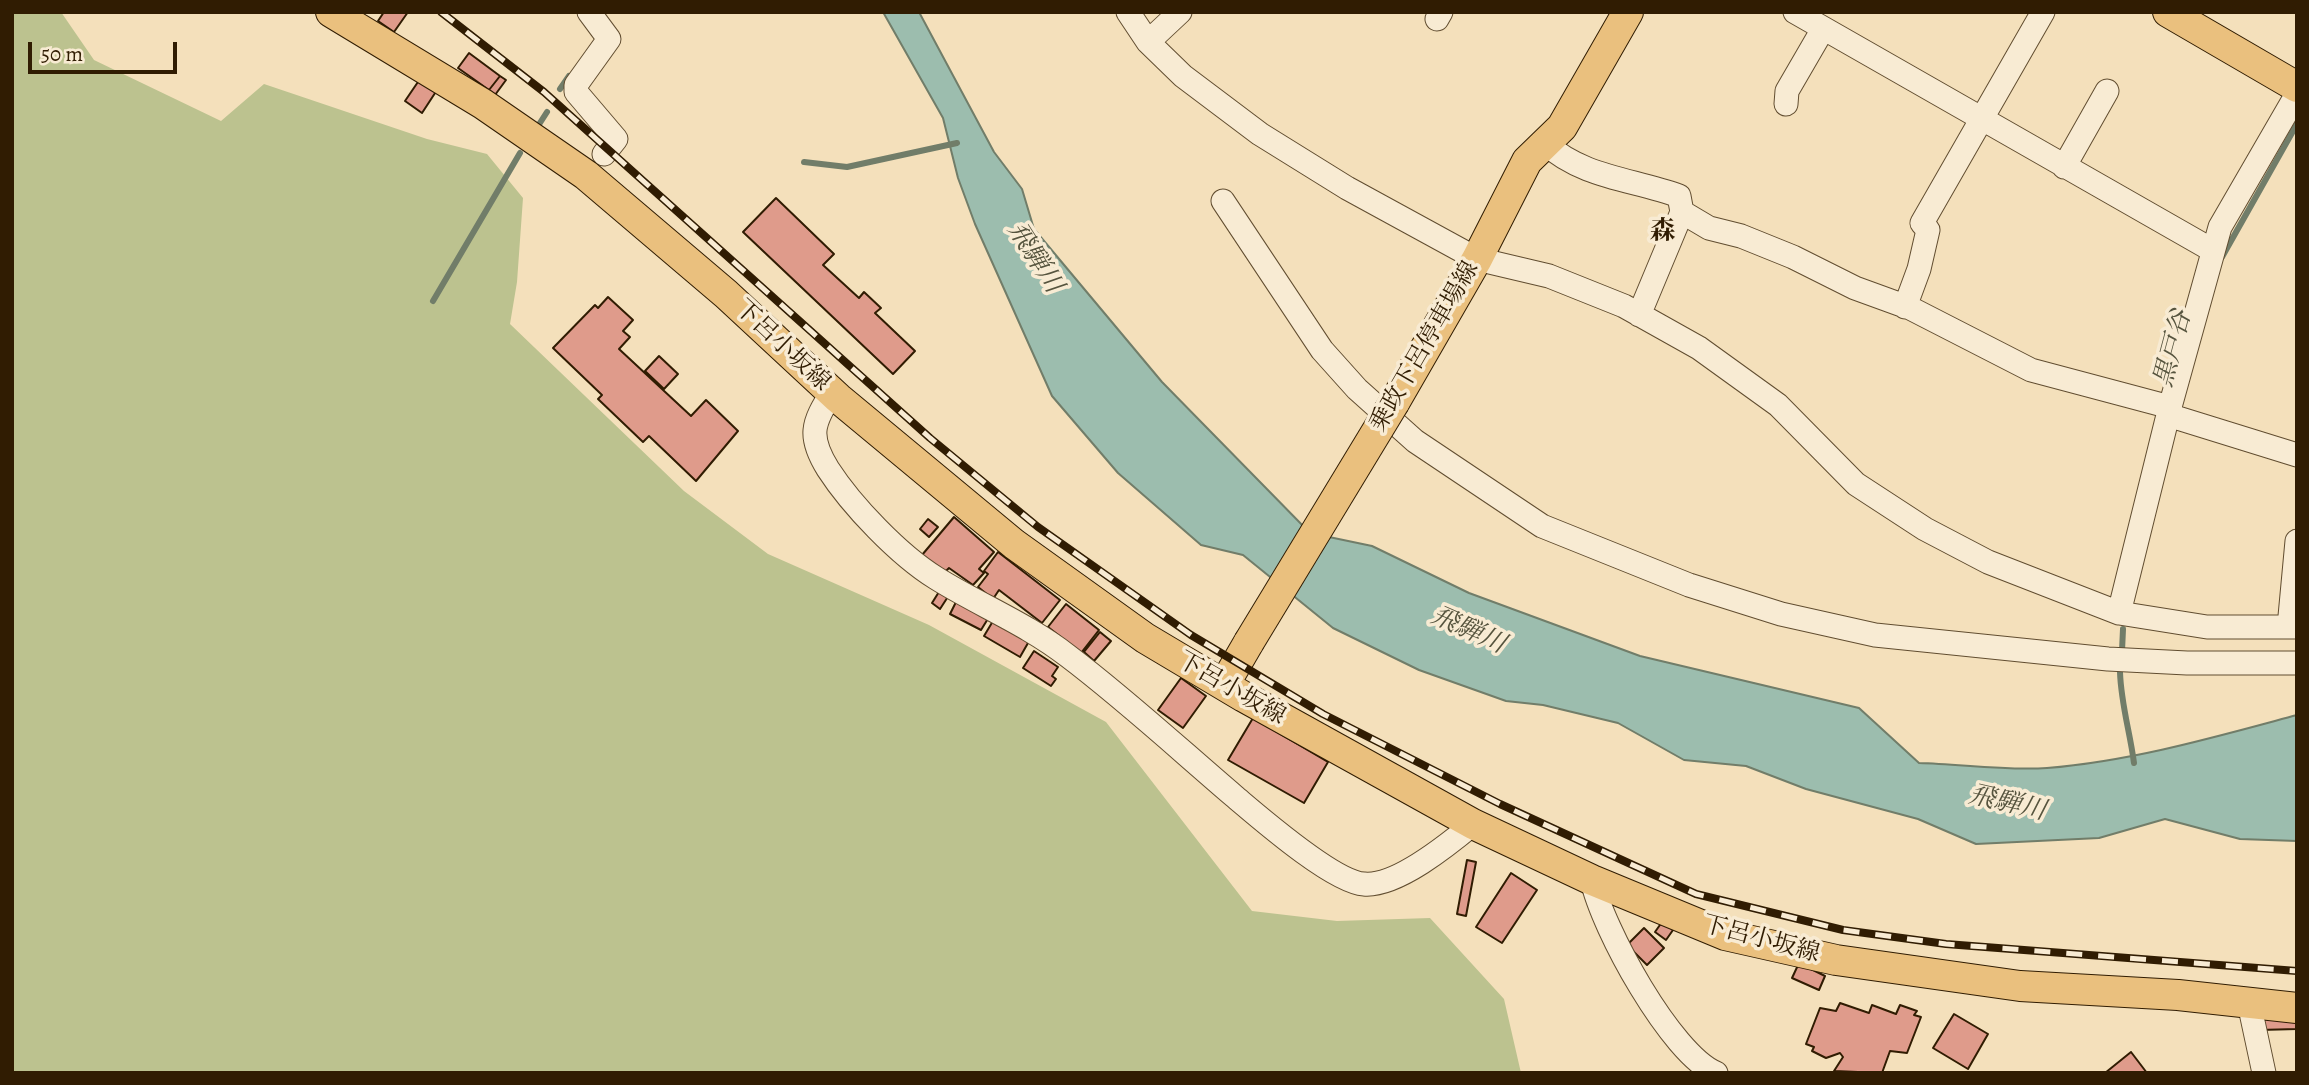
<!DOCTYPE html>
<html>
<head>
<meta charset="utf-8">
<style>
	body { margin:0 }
	#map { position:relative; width:2309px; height:1085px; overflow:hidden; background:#f4e0bb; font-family:Alegreya,serif }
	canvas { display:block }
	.frame { position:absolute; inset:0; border:14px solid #301c02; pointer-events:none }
	.scale { position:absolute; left:28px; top:42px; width:149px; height:32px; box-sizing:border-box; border:4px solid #301c02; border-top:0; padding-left:9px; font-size:21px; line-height:24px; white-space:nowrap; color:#301c02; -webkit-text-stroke:5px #f8ebd3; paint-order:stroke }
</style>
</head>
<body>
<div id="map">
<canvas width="2309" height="1085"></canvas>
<div class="frame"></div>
<div class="scale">50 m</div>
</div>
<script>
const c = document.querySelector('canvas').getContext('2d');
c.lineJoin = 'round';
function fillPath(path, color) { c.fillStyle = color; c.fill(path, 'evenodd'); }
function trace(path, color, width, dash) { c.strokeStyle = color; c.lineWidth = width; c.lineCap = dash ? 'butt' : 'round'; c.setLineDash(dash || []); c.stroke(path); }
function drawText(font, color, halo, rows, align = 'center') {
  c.font = font + ' Alegreya,"Noto Serif JP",serif'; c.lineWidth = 7; c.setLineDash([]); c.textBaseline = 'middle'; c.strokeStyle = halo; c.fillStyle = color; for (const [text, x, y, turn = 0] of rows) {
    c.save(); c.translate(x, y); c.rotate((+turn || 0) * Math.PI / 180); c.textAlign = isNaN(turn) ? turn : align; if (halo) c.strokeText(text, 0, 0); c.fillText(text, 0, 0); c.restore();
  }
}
const green = new Path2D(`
	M12 12H61L94 60 221 121 264 84 427 139 487 154 523 198 517 282 510 324 684 491 768 554 929 625 1106 722 1252 911 1337 921 1430 918 1504 999 1521 1073H12Z`);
const water = new Path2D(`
	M883 12H919L994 152 1022 189 1034 229 1162 382 1310 533 1372 546 1469 593 1640 656 1859 708 1919 763C1961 764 2005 771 2047 768 2132 761 2215 737 2297 715V841L2240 839 2165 819 2099 838 1976 844 1918 819 1806 789 1746 766 1684 760 1618 723 1543 705 1506 701 1419 670 1333 628 1243 555 1201 545 1118 473 1052 396 975 224 958 178 943 118Z`);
const stream = new Path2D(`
	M560 89 569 76
	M538 126 547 112
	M804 162 847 167 957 143
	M2222 257 2297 124
	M433 301 520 153
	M2122 651 2123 629
	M2120 672C2121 704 2130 732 2134 763`);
const building = new Path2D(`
	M384 12H408L394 32 378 21Z
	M469 53 500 76 489 90 458 68Z
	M422 76 439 87 422 113 405 101Z
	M500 76 506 80 495 95 489 90Z
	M776 198 834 254 823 265 859 298 864 292 881 308 875 313 915 351 893 374 743 232Z
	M608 297 633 320 623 331 630 337 619 349 691 416 706 400 738 431 696 481 649 436 643 442 598 399 602 395 553 348 595 305 598 308Z
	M659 356 678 374 664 389 645 371Z
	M954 517 994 552 979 569 984 573 973 585 949 568 944 573 922 555Z
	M928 519 938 527 929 537 920 529Z
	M998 552 1060 600 1042 623 999 590 993 599 978 587 988 574 984 571Z
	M942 587 951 592 940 609 932 603Z
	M957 600 989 617 981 630 950 614Z
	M1066 604 1099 630 1081 653 1048 627Z
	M996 616 1032 636 1020 657 984 636Z
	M1100 632 1111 641 1094 661 1084 652Z
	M1034 651 1058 667 1052 676 1056 679 1051 686 1023 668Z
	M1181 678 1206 696 1183 728 1158 710Z
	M1253 718 1328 762 1304 803 1228 760Z
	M1467 860 1476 862 1466 916 1457 914Z
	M1511 873 1537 890 1502 943 1476 927Z
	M1662 922 1673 930 1666 940 1655 932Z
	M1644 928 1664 948 1647 965 1627 945Z
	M1799 963 1825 976 1819 990 1792 978Z
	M1840 1003 1869 1013 1872 1005 1896 1014 1900 1005 1917 1011 1914 1015 1921 1017 1907 1053 1890 1051 1882 1073 1834 1071 1843 1057 1840 1053 1826 1058 1812 1051 1814 1047 1806 1044 1820 1008 1836 1011Z
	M2261 1013 2297 1017V1029L2259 1030Z
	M1954 1014 1988 1034 1968 1069 1933 1048Z
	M2131 1052 2147 1073H2105Z`);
const minor = new Path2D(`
	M589 12 609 39 576 85V92L616 139 604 154
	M1128 12 1148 42 1183 76 1260 134 1347 188 1477 259 1549 276 1624 306 1699 348 1778 405 1856 484 1925 529 1988 562 2119 613 2207 627H2297
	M1795 12 2212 250
	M1437 19 1441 12
	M1148 42 1180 12
	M1786 104 1787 91 1823 29
	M1545 143C1583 178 1633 179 1679 196L1682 212
	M2064 167 2107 91
	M1223 201 1322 350 1357 389 1415 441 1542 526 1689 585 1781 614 1875 635 2108 659 2187 663H2297
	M1905 307 1919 269 1928 230 1922 223 2043 12
	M1639 315 1682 212 1709 228 1741 236 1793 257 1855 288 1910 308 2031 370 2170 407
	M832 393C812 423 808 437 828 469 852 506 899 555 936 578 979 605 1027 624 1068 656 1125 699 1179 749 1234 796 1259 817 1333 882 1364 884 1396 887 1449 844 1473 824
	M2168 415 2297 455
	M2119 613 2170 407 2220 227 2297 94
	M2289 627 2297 541
	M1592 880C1602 928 1671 1054 1716 1073
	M2249 1003 2264 1073`);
const major = new Path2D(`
	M331 12 483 104 586 175 726 294 838 398 1014 544 1145 638 1244 697 1473 824 1592 880 1725 935 1836 960 2020 986 2178 995 2297 1008
	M2168 12 2297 87
	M1394 403 1477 259 1527 161 1562 127 1628 12
	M1224 685 1249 642`);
const rail = new Path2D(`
	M441 12 544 92 930 438 1038 527 1191 635 1323 714 1500 804 1696 894 1843 930 1946 944 2297 971`);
const majorBridge = new Path2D(`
	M1249 642 1394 403`);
const streetNames = [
	["下呂小坂線",782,346,43],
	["乗政下呂停車場線",1425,347,-60],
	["下呂小坂線",1231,689,30],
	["下呂小坂線",1761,940,15]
];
const neighbourhoodNames = [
	["森",1663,233]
];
const waterNames = [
	["飛騨川",1034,258,57],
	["黒戸谷",2174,349,-75],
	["飛騨川",1468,631,24],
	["飛騨川",2007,804,13]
];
fillPath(green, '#bcc28f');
fillPath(water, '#9cbdae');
trace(water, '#717d69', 2);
trace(stream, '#717d69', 6);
fillPath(building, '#df9b8b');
trace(building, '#301c02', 2);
trace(minor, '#614d30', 25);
trace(major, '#301c02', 32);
trace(minor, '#f8ebd3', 23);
trace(major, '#eac07e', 30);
trace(rail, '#301c02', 8);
trace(rail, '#f8ebd3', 5, [16]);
trace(majorBridge, '#301c02', 32, []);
trace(majorBridge, '#eac07e', 30);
drawText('24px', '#301c02', '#f8ebd3', streetNames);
drawText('bold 26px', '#301c02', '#f8ebd3', neighbourhoodNames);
drawText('italic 26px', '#56543e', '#f8ebd3', waterNames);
</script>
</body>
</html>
